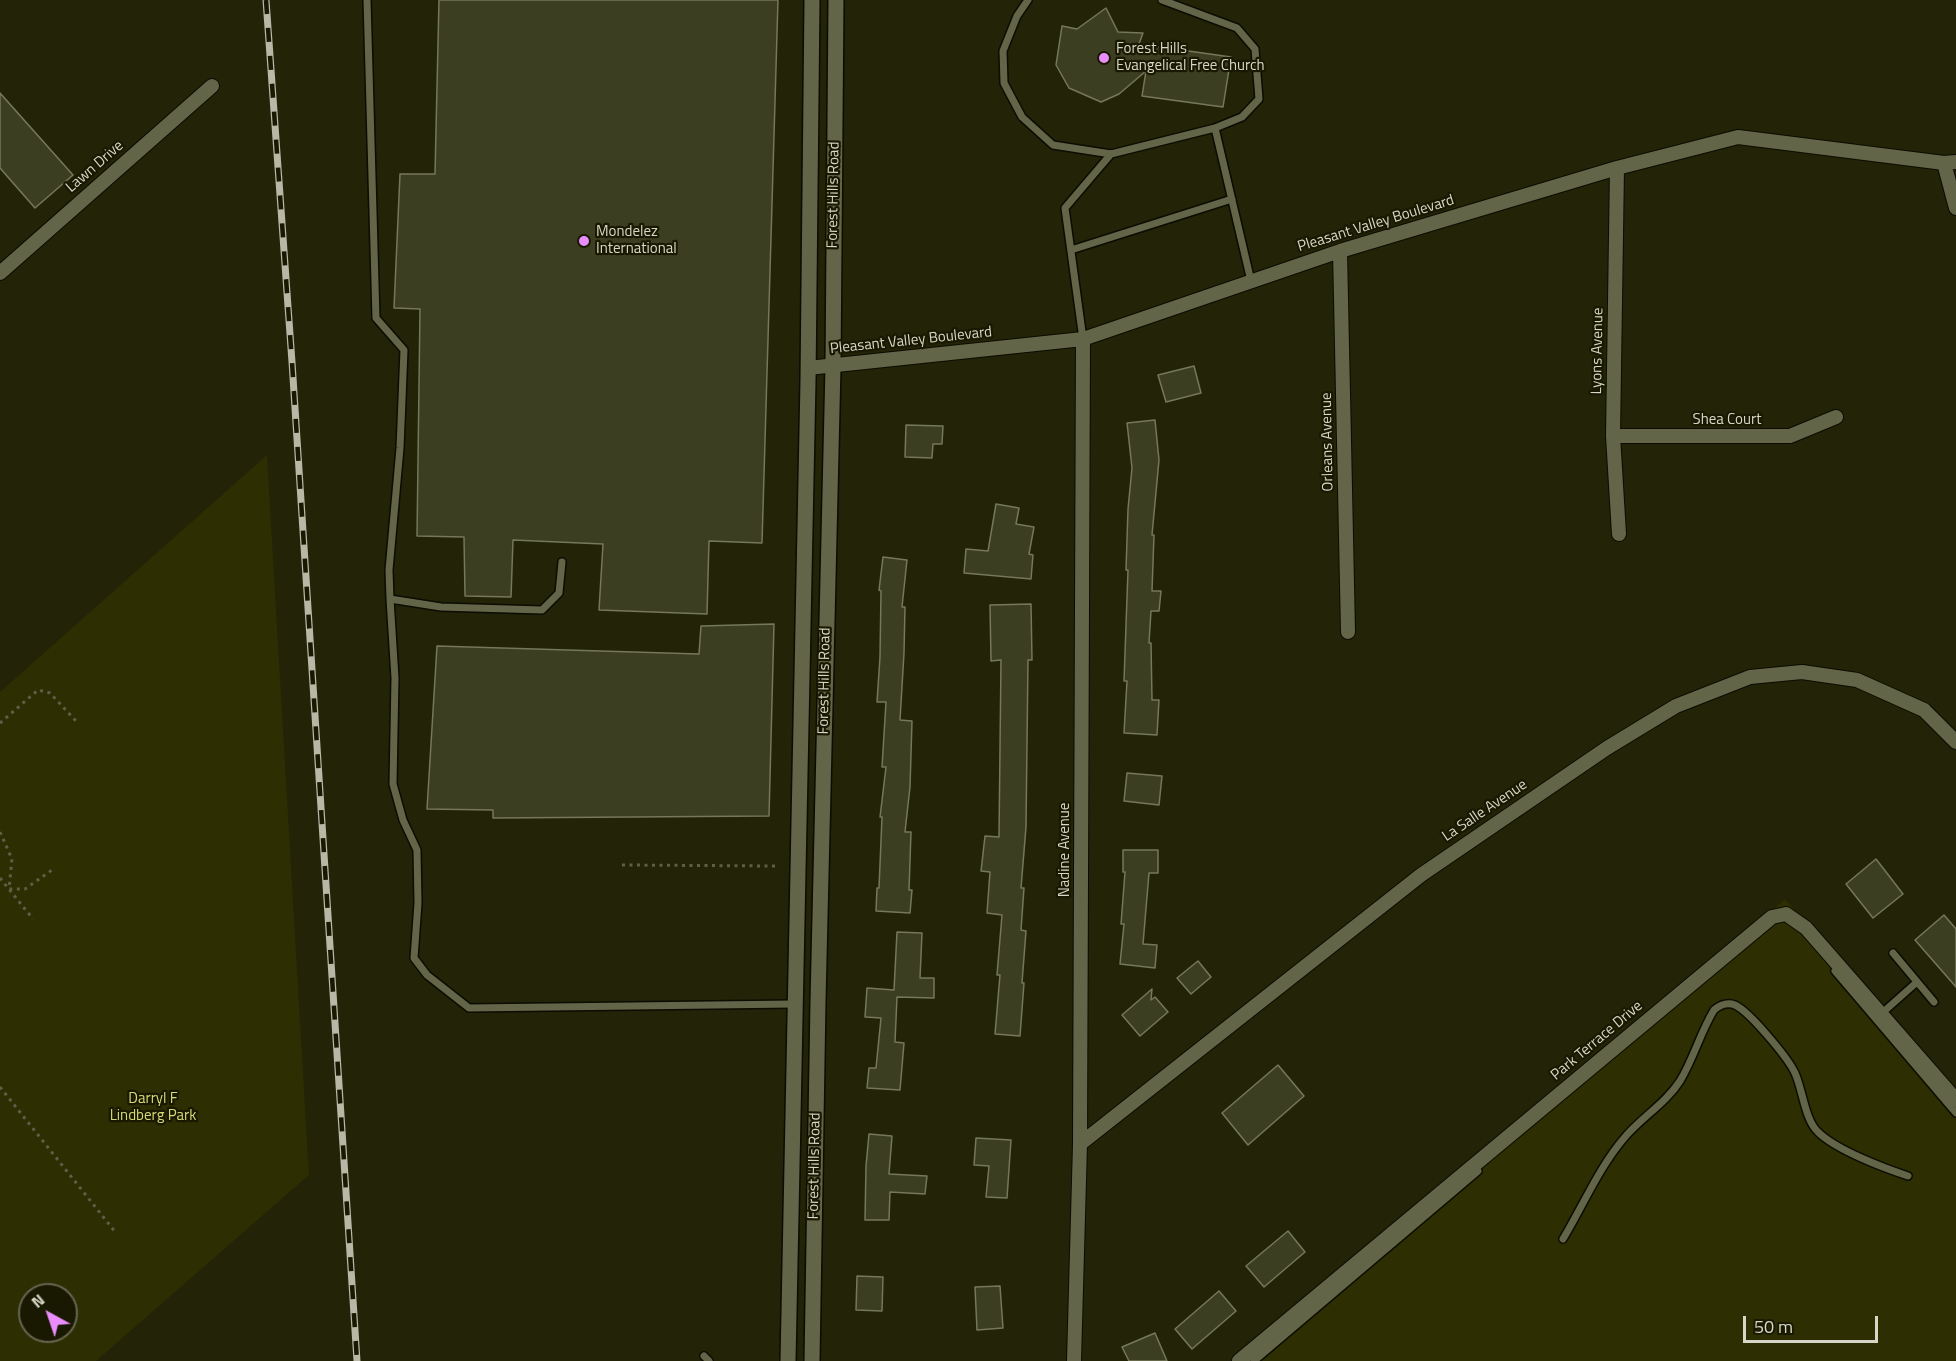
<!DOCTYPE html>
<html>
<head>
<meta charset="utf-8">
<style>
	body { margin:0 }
	#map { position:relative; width:1956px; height:1361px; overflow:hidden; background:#222307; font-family:"Titillium Web",sans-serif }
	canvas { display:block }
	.north { position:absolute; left:18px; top:1283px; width:60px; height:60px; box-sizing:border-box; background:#191901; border:2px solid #656550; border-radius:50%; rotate:320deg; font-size:16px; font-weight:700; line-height:24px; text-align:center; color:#d6d7c7 }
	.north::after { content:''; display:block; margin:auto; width:21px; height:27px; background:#ea8dfc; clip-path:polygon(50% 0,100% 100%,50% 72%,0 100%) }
	.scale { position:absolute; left:1743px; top:1316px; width:135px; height:27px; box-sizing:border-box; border:3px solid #d6d7c7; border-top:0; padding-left:8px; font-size:18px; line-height:21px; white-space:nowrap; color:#d6d7c7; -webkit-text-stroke:4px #191901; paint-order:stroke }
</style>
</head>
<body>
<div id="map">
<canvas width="1956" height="1361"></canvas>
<div class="north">N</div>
<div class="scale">50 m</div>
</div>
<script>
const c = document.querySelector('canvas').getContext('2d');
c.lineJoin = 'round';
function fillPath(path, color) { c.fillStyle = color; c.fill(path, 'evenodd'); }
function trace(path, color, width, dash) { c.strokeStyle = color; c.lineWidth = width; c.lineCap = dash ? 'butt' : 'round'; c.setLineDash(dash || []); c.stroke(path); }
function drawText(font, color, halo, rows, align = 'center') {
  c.font = font + ' "Titillium Web",sans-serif'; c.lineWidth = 4.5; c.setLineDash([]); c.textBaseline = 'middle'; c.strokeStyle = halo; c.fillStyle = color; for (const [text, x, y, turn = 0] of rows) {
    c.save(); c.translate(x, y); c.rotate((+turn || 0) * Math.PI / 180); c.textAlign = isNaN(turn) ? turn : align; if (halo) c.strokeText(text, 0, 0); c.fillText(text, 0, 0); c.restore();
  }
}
const green = new Path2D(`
	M267 455 309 1175 96 1361H0V692ZM30 1295H66V1331H30Z
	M1785 899 1956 1104V1361H1245Z`);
const building = new Path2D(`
	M439 0H778L762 543 709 541 707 614 599 610 603 544 513 540 511 597 465 596 464 537 417 536 420 309 394 308 400 174H435Z
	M1106 8 1118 32 1143 33 1139 44 1231 57 1223 107 1142 96 1146 71 1119 94 1101 102 1069 88 1056 65 1062 26 1077 29Z
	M0 93 73 175 35 208 0 168Z
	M1194 366 1201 393 1166 402 1158 375Z
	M1155 420 1159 460 1152 535H1154L1152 591H1161L1159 611H1151L1149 643H1151L1152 700H1159L1157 735 1124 733 1127 681H1124L1128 570H1126L1128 509 1132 468 1127 423Z
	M906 425 943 426 942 444H933L932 458 905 457Z
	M996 504 1019 508 1016 524 1034 527 1029 554 1033 555 1031 579 964 573 966 549 988 551Z
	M883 557 907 560 902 607H905L904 653 900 720 912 721 910 787 905 832H911L909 890H912L910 913 876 911 877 888H879L882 817H880L886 767H882L886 702H877L880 657 881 591 879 590Z
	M1031 604 1032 660H1028L1026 827 1021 888H1024L1021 930 1026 931 1022 983H1024L1020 1036 995 1034 1000 975H997L1002 915 987 913 990 872 981 871 985 836 999 837 1001 660 991 661 990 605Z
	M774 624 769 816 493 818V810L427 809 437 646 699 654 701 626Z
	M1127 773 1162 776 1159 805 1124 801Z
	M1123 850H1158V873H1149L1143 944 1157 945 1155 968 1120 964 1124 924H1121L1125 872H1123Z
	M1876 859 1903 894 1873 918 1846 884Z
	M1944 915 1956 929V987L1915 940Z
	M897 932 922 933 920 978H934V998L897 997 895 1042 904 1043 900 1090 867 1088 869 1068H876L881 1018 865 1017 867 988 894 990Z
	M1198 961 1211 977 1191 994 1177 978Z
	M1152 989 1151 1000 1155 997 1168 1012 1140 1036 1122 1015Z
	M1278 1065 1304 1096 1248 1145 1222 1113Z
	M869 1134 892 1136 889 1174 927 1176 925 1194 890 1192 889 1220H865L866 1166Z
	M976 1138 1011 1140 1007 1198 986 1197 989 1166 974 1165Z
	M1288 1231 1305 1252 1264 1287 1246 1266Z
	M857 1276 883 1277 882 1311 856 1310Z
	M1000 1286 1003 1328 977 1330 975 1287Z
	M1219 1291 1236 1311 1192 1349 1175 1329Z
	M1155 1333 1167 1361H1129L1122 1347Z`);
const path = new Path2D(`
	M0 723 38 690 50 693 77 722
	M0 832 12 859 9 889H25L52 870
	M622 865 776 866
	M0 878 33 919
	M0 1087 116 1233`);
const lane = new Path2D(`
	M367 0 376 318 404 350 400 448 389 570 390 599 441 607 542 610 559 593 562 562
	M1028 0 1017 16 1003 51 1004 83 1022 117 1053 145 1111 154 1215 128 1242 117 1259 99 1255 49 1237 28 1162 0
	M1215 128 1251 281
	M1071 250 1232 199
	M1083 339 1065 208 1111 154
	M390 599 395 678 393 784 403 820 417 850 418 903 414 958 427 975 469 1008 794 1004
	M1893 953 1934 1002
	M1835 971 1956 1113
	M1881 1014 1917 982
	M1563 1239C1583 1206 1599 1167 1625 1137 1642 1117 1666 1103 1680 1081 1694 1058 1700 1033 1714 1010 1720 1005 1727 1002 1735 1005 1750 1012 1788 1058 1795 1073 1803 1091 1805 1120 1818 1132 1836 1150 1884 1168 1908 1176
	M704 1356 709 1361
	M1254 1361 1478 1171`);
const street = new Path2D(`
	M1944 163 1956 208
	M1617 168 1613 436 1619 534
	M1340 251 1348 632
	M0 273 212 86
	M808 368 1083 339 1340 251 1617 168 1738 137 1944 163 1956 162
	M1613 436H1790L1836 417
	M1080 1144 1421 875 1607 748 1676 706 1750 677 1802 672 1857 680 1924 710 1956 742
	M1074 1361 1080 1144 1083 339
	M1239 1361 1772 917 1786 914 1806 928 1956 1100`);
const secondary = new Path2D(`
	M788 1361 808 381 812 0
	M812 1361 818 1001 833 367 836 0`);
const rail = new Path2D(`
	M266 0 292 362 357 1361`);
const markers = [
	[1104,58,6,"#ea8dfc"],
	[584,241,6,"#ea8dfc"]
];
const poiNames = [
	["Forest Hills",1116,49],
	["Evangelical Free Church",1116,66],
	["Mondelez",596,232],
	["International",596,249]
];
const streetNames = [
	["Lawn Drive",95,167,-41],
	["Forest Hills Road",834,195,-89],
	["Pleasant Valley Boulevard",1376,224,-17],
	["Pleasant Valley Boulevard",911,341,-6],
	["Lyons Avenue",1598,351,-89],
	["Shea Court",1727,420],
	["Orleans Avenue",1328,442,-91],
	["Forest Hills Road",825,681,-89],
	["La Salle Avenue",1485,811,-34],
	["Nadine Avenue",1065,850,-90],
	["Park Terrace Drive",1597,1041,-40],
	["Forest Hills Road",815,1166,-89]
];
const parkNames = [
	["Darryl F",153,1099],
	["Lindberg Park",153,1116]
];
fillPath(green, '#2d2e01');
fillPath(building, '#3c3e22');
trace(building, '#76785a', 1.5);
trace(lane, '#0c0c00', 10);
trace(street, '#0c0c00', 16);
trace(secondary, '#0c0c00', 18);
trace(path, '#5e5f47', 3, [3, 4.5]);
trace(lane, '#636548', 7);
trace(street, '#636548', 14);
trace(secondary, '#636548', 15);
trace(rail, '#b7b8a6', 7);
trace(rail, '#191901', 4.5, [14]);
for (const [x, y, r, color] of markers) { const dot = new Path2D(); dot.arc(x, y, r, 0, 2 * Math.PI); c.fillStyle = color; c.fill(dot); trace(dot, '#191901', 2); }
drawText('15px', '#d6d7c7', '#191901', poiNames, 'left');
drawText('15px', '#d6d7c7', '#191901', streetNames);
drawText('15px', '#d5da76', '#191901', parkNames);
</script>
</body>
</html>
